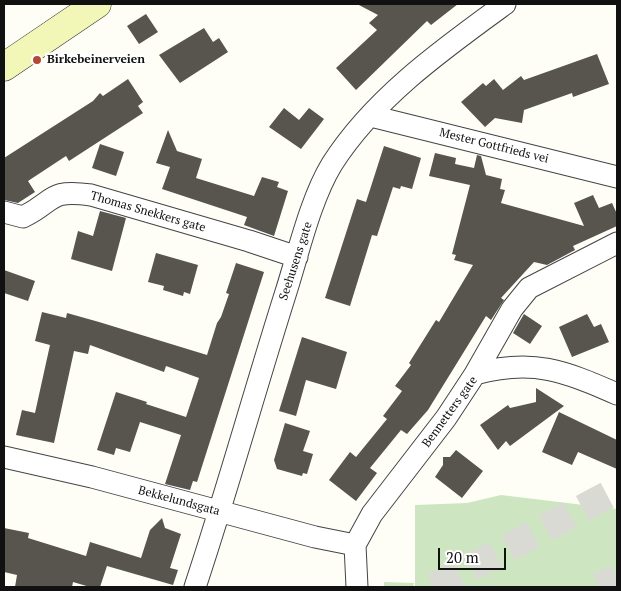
<!DOCTYPE html>
<html>
<head>
<meta charset="utf-8">
<style>
	body { margin:0 }
	#map { position:relative; width:621px; height:591px; overflow:hidden; background:#fefef6; font-family:"PT Serif",serif }
	canvas { display:block }
	.frame { position:absolute; inset:0; border:5px solid #111; pointer-events:none }
	.scale { position:absolute; left:438px; top:548px; width:68px; height:22px; box-sizing:border-box; border:2px solid #111; border-top:0; padding-left:6px; font-size:15px; line-height:18px; white-space:nowrap; color:#111; -webkit-text-stroke:4px #fff; paint-order:stroke }
</style>
</head>
<body>
<div id="map">
<canvas width="621" height="591"></canvas>
<div class="frame"></div>
<div class="scale">20 m</div>
</div>
<script>
const c = document.querySelector('canvas').getContext('2d');
c.lineJoin = 'round';
function fillPath(path, color) { c.fillStyle = color; c.fill(path, 'evenodd'); }
function trace(path, color, width, dash) { c.strokeStyle = color; c.lineWidth = width; c.lineCap = dash ? 'butt' : 'round'; c.setLineDash(dash || []); c.stroke(path); }
function drawText(font, color, halo, rows, align = 'center') {
  c.font = font + ' "PT Serif",serif'; c.lineWidth = 5; c.setLineDash([]); c.textBaseline = 'middle'; c.strokeStyle = halo; c.fillStyle = color; for (const [text, x, y, turn = 0] of rows) {
    c.save(); c.translate(x, y); c.rotate((+turn || 0) * Math.PI / 180); c.textAlign = isNaN(turn) ? turn : align; if (halo) c.strokeText(text, 0, 0); c.fillText(text, 0, 0); c.restore();
  }
}
const green = new Path2D(`
	M501 495 617 509V587H415V505L467 503Z
	M384 582 414 583 413 587H384Z`);
const building = new Path2D(`
	M357 4H458L431 25 427 21 356 90 336 68 377 30 369 23 378 15Z
	M146 14 158 32 139 44 127 26Z
	M204 28 213 42 219 38 228 52 180 83 159 55Z
	M597 54 609 84 573 97 572 93 524 110 522 123 495 118 485 127 461 102 483 83 486 86 494 79 503 90 521 76 524 80Z
	M128 79 143 102 138 106 143 113 69 161 66 156 28 181 35 192 18 203 4 200V158L93 101 100 93 103 96Z
	M284 108 299 120 309 108 324 119 301 149 269 127Z
	M168 130 177 151 202 159 196 178 254 196 262 177 279 182 277 187 288 191 274 236 244 225 247 217 162 189 170 167 156 163Z
	M100 144 124 152 116 176 92 168Z
	M384 146 421 158 412 189 401 186 400 189 393 187 377 236 372 235 350 306 325 298 357 199 366 202Z
	M435 153 456 158 455 164 474 168 477 155 481 156 486 175 502 179 500 189 505 190 501 203 584 226 574 203 593 195 599 208 612 203 617 214V226L573 246 575 250 547 265 534 262 501 298 504 300 491 320 486 316 428 410 407 434 401 430 370 468 377 473 356 501 329 480 350 452 356 457 387 419 383 416 402 391 395 386 411 365 409 363 436 320 439 322 473 265 454 260 456 255 452 254 470 185 429 176Z
	M100 211 126 218 112 271 71 259 78 231 93 236Z
	M156 253 198 265 190 294 184 292 183 296 163 290 164 286 148 282Z
	M236 263 264 272 197 482 193 481 190 490 165 484 181 435 140 422 130 452 116 448 114 455 97 450 116 392 147 402 146 404 186 417 199 378 166 366 164 372 90 345 88 354 74 351 54 443 16 435 22 410 35 413 50 345 35 341 42 312 66 318 67 313 99 322 207 355 217 323 221 317 229 294 226 293Z
	M4 270 35 281 28 301 4 293Z
	M524 314 542 326 530 344 513 333Z
	M587 314 594 327 601 324 609 342 572 357 559 327Z
	M302 337 347 352 336 389 306 380 296 416 279 411Z
	M536 388 564 406 510 446 506 441 498 450 480 425 508 405 510 408 536 402Z
	M559 412 617 440V469L578 452 572 465 542 452Z
	M285 423 310 431 303 451 313 454 307 474 303 473 302 476 277 469 274 460Z
	M456 450 483 471 462 498 435 477 443 465V457H450Z
	M162 518 165 528 181 534 170 568 178 570 173 585 107 566 100 587H90L73 582 72 587H15L17 575 4 572V528L29 533 28 538 86 556 90 542 141 558 150 530Z`);
const motorwayTunnel = new Path2D(`
	M434 587 617 490
	M599 587 617 578`);
const minor = new Path2D(`
	M371 116 617 177
	M4 212 23 217C56 201 47 189 91 195L249 241 297 257
	M475 374 512 309 529 288 617 243
	M4 457 92 477 315 537 355 545
	M195 587C227 491 254 393 285 295 298 255 310 200 332 164 374 98 443 49 505 4
	M357 587 355 545 372 514 446 418 475 374C533 358 564 371 617 394`);
const secondary = new Path2D(`
	M4 67 97 4`);
const markers = [
	[37,60,5,"#b34836"]
];
const poiNames = [
	["Birkebeinerveien",47,60]
];
const streetNames = [
	["Mester Gottfrieds vei",494,146,14],
	["Thomas Snekkers gate",148,212,16],
	["Seehusens gate",296,261,-72],
	["Bennetters gate",450,412,-54],
	["Bekkelundsgata",179,501,15]
];
fillPath(green, '#cde6c1');
fillPath(building, '#58544e');
trace(motorwayTunnel, '#dadad4', 28, [28, 14]);
trace(minor, '#444', 23);
trace(secondary, '#333', 29);
trace(minor, '#fff', 21);
trace(secondary, '#f2f7b8', 28);
for (const [x, y, r, color] of markers) { const dot = new Path2D(); dot.arc(x, y, r, 0, 2 * Math.PI); c.fillStyle = color; c.fill(dot); trace(dot, '#fff', 2); }
drawText('bold 12px', '#111', '#fff', poiNames, 'left');
drawText('12px', '#111', '#fff', streetNames);
</script>
</body>
</html>
